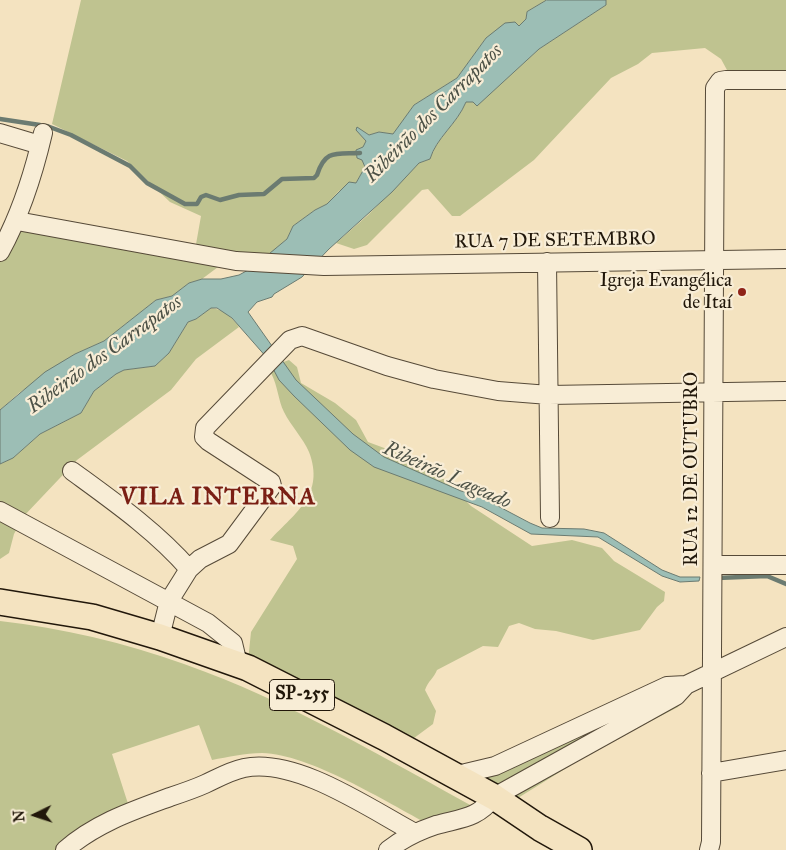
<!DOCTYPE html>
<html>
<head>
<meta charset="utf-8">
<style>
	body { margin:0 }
	#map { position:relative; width:786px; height:850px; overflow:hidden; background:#f4e3c0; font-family:"IM FELL Great Primer",serif }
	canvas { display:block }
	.north { position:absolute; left:10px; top:790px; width:50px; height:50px; -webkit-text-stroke:4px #f8edd6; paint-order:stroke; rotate:266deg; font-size:14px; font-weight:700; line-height:20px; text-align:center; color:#21170a }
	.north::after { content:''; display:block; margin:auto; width:18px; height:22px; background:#21170a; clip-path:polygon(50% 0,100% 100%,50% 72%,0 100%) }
</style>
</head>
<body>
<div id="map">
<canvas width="786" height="850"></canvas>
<div class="north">N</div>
</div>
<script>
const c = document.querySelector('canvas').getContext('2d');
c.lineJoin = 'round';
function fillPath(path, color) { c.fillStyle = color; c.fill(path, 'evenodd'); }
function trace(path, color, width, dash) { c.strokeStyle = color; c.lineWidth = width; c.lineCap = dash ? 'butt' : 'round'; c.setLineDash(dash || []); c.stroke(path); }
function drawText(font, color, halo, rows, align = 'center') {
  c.font = font + ' "IM FELL Great Primer",serif'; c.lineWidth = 4.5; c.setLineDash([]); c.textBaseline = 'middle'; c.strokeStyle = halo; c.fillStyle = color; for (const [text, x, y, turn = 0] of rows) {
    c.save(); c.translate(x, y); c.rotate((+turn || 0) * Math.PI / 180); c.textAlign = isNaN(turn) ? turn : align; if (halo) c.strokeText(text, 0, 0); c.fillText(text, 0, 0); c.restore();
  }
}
const green = new Path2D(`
	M81 0H547L527 12 526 19 519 26 486 38 457 78 414 105 393 135 379 132 369 135 357 128V130L366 141 362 159 365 167 356 183 339 191 327 204 315 210 293 226 287 239 265 259 195 250 201 216 170 202 127 161 52 124Z
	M606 0H786V70H727L721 59 705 48 652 53 638 64 611 78 534 160 460 216H452L428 189 422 190 367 245 354 249 336 243 368 215 419 163 430 159C436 138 457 124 466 102H473L477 105 539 49 606 5Z
	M18 222 226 261 202 279 189 283 172 296 156 300 104 341 75 354 19 393 0 410V254Z
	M211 308C223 309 232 317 239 327L196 359 171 390 77 460 23 517 14 534 9 553 0 559V464L13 458 40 434 81 413 94 391 116 374 124 370 155 366 169 353 188 322 196 319Z
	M289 360 297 367 301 383 335 403 356 420 368 442 414 459 445 480 471 506 532 546 572 540 602 548 614 561 665 592 664 601 657 607 640 630 593 640 556 631 535 629 519 623 509 626 498 647 483 646 437 670C434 678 428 681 425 690L436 711 433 724 410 741 248 661 251 632 297 559 293 546 270 540C296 512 325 494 309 452 303 438 291 426 284 412 278 400 278 386 271 373L275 365Z
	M0 621C62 628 126 643 184 664 289 701 386 759 483 812L430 825C386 802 310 754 262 753 245 753 228 757 212 760L199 725 112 754 131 813 69 850H0Z
	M669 697 680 704 678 707 597 749 505 806 472 776 513 765Z`);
const water = new Path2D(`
	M547 0H606V5L539 49 477 106 473 102H466C457 124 436 138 430 159L419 163 392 192 329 249 302 277 274 294 272 297 257 302 248 312 296 380 353 434 384 457 461 491 477 495 530 523 542 528 584 529 604 533 662 570 680 577H700L699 581 680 582 662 576 598 537 531 534 482 507 374 467 350 450 294 396 279 380 268 359 232 318 217 308H211L196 319 188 322 169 353 155 366 124 370 116 374 94 391 81 413 40 434 13 458 0 464V410L45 372 75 354 104 341 156 300 172 296 189 283 202 279H221L239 275 252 268 287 239 293 226 315 210 327 204 349 182 356 183 365 167 362 160 357 158 356 150 363 147 366 141 356 130 357 127 369 135 379 132 393 134 414 105 457 78 486 38 505 23 515 22 519 26 526 19 527 12Z`);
const stream = new Path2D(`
	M0 119 40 125
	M47 126 71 135 130 166 147 183 185 204H197L201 197 206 195 220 200 239 195 264 194 282 179 314 178 317 175C325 149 336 154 360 153
	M717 578 767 576 786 584`);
const minor = new Path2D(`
	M0 133 40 145
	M17 221 236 261 324 266 786 259
	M0 252C21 214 33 176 43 133
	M547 262 550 518
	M72 471C113 501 156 531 189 569
	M0 511 208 623 233 643 238 664
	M713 565H786
	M160 637 169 601 189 569 200 559 229 544 272 486 271 482 208 441 204 437 205 428 290 340 302 336 387 366 434 379 498 391 549 395 786 391
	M711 773 786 760
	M453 776 495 766 667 686 686 685
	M65 850C96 823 132 811 170 797 182 793 194 789 205 784 218 778 230 771 244 768 296 757 370 809 415 833
	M388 850C402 839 418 831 436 825 461 818 477 819 494 797L676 696 686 685 786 637
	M709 850 711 842 715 88 720 81 726 80H786`);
const highway = new Path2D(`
	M0 602 92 617 160 637 248 668 384 737 494 797 540 828 579 850`);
const markers = [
	[742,292,5,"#8f2418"]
];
const shields = [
	[302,695,65]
];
const shieldNames = [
	["SP-255",302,695]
];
const streetNames = [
	["RUA 7 DE SETEMBRO",555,241,-1],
	["RUA 12 DE OUTUBRO",692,469,-90]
];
const poiNames = [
	["Igreja Evangélica",732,281],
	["de Itaí",732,303]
];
const waterNames = [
	["Ribeirão dos Carrapatos",434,114,-45],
	["Ribeirão dos Carrapatos",105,355,-36],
	["Ribeirão Lageado",447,476,24]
];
const districtNames = [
	["VILA INTERNA",218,498]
];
fillPath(green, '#bfc390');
fillPath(water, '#9cbeb5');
trace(water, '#6b7b71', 1);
trace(stream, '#6b7b71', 4.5);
trace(minor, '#564a38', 20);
trace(highway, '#21170a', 28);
trace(minor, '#f8edd6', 18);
trace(highway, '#f4e3c0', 25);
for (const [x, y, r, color] of markers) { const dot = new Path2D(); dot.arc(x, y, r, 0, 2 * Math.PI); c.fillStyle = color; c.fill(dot); trace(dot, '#f8edd6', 2); }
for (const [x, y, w] of shields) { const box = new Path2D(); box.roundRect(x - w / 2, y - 15.5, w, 31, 4); c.fillStyle = '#f8edd6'; c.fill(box); trace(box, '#21170a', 1); }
drawText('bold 18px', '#21170a', null, shieldNames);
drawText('19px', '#21170a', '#f8edd6', streetNames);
drawText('19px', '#21170a', '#f8edd6', poiNames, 'right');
drawText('italic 20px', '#4c5146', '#f8edd6', waterNames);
c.letterSpacing = '1px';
drawText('bold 24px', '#7a1f14', '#f8edd6', districtNames);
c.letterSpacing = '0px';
</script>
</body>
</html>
